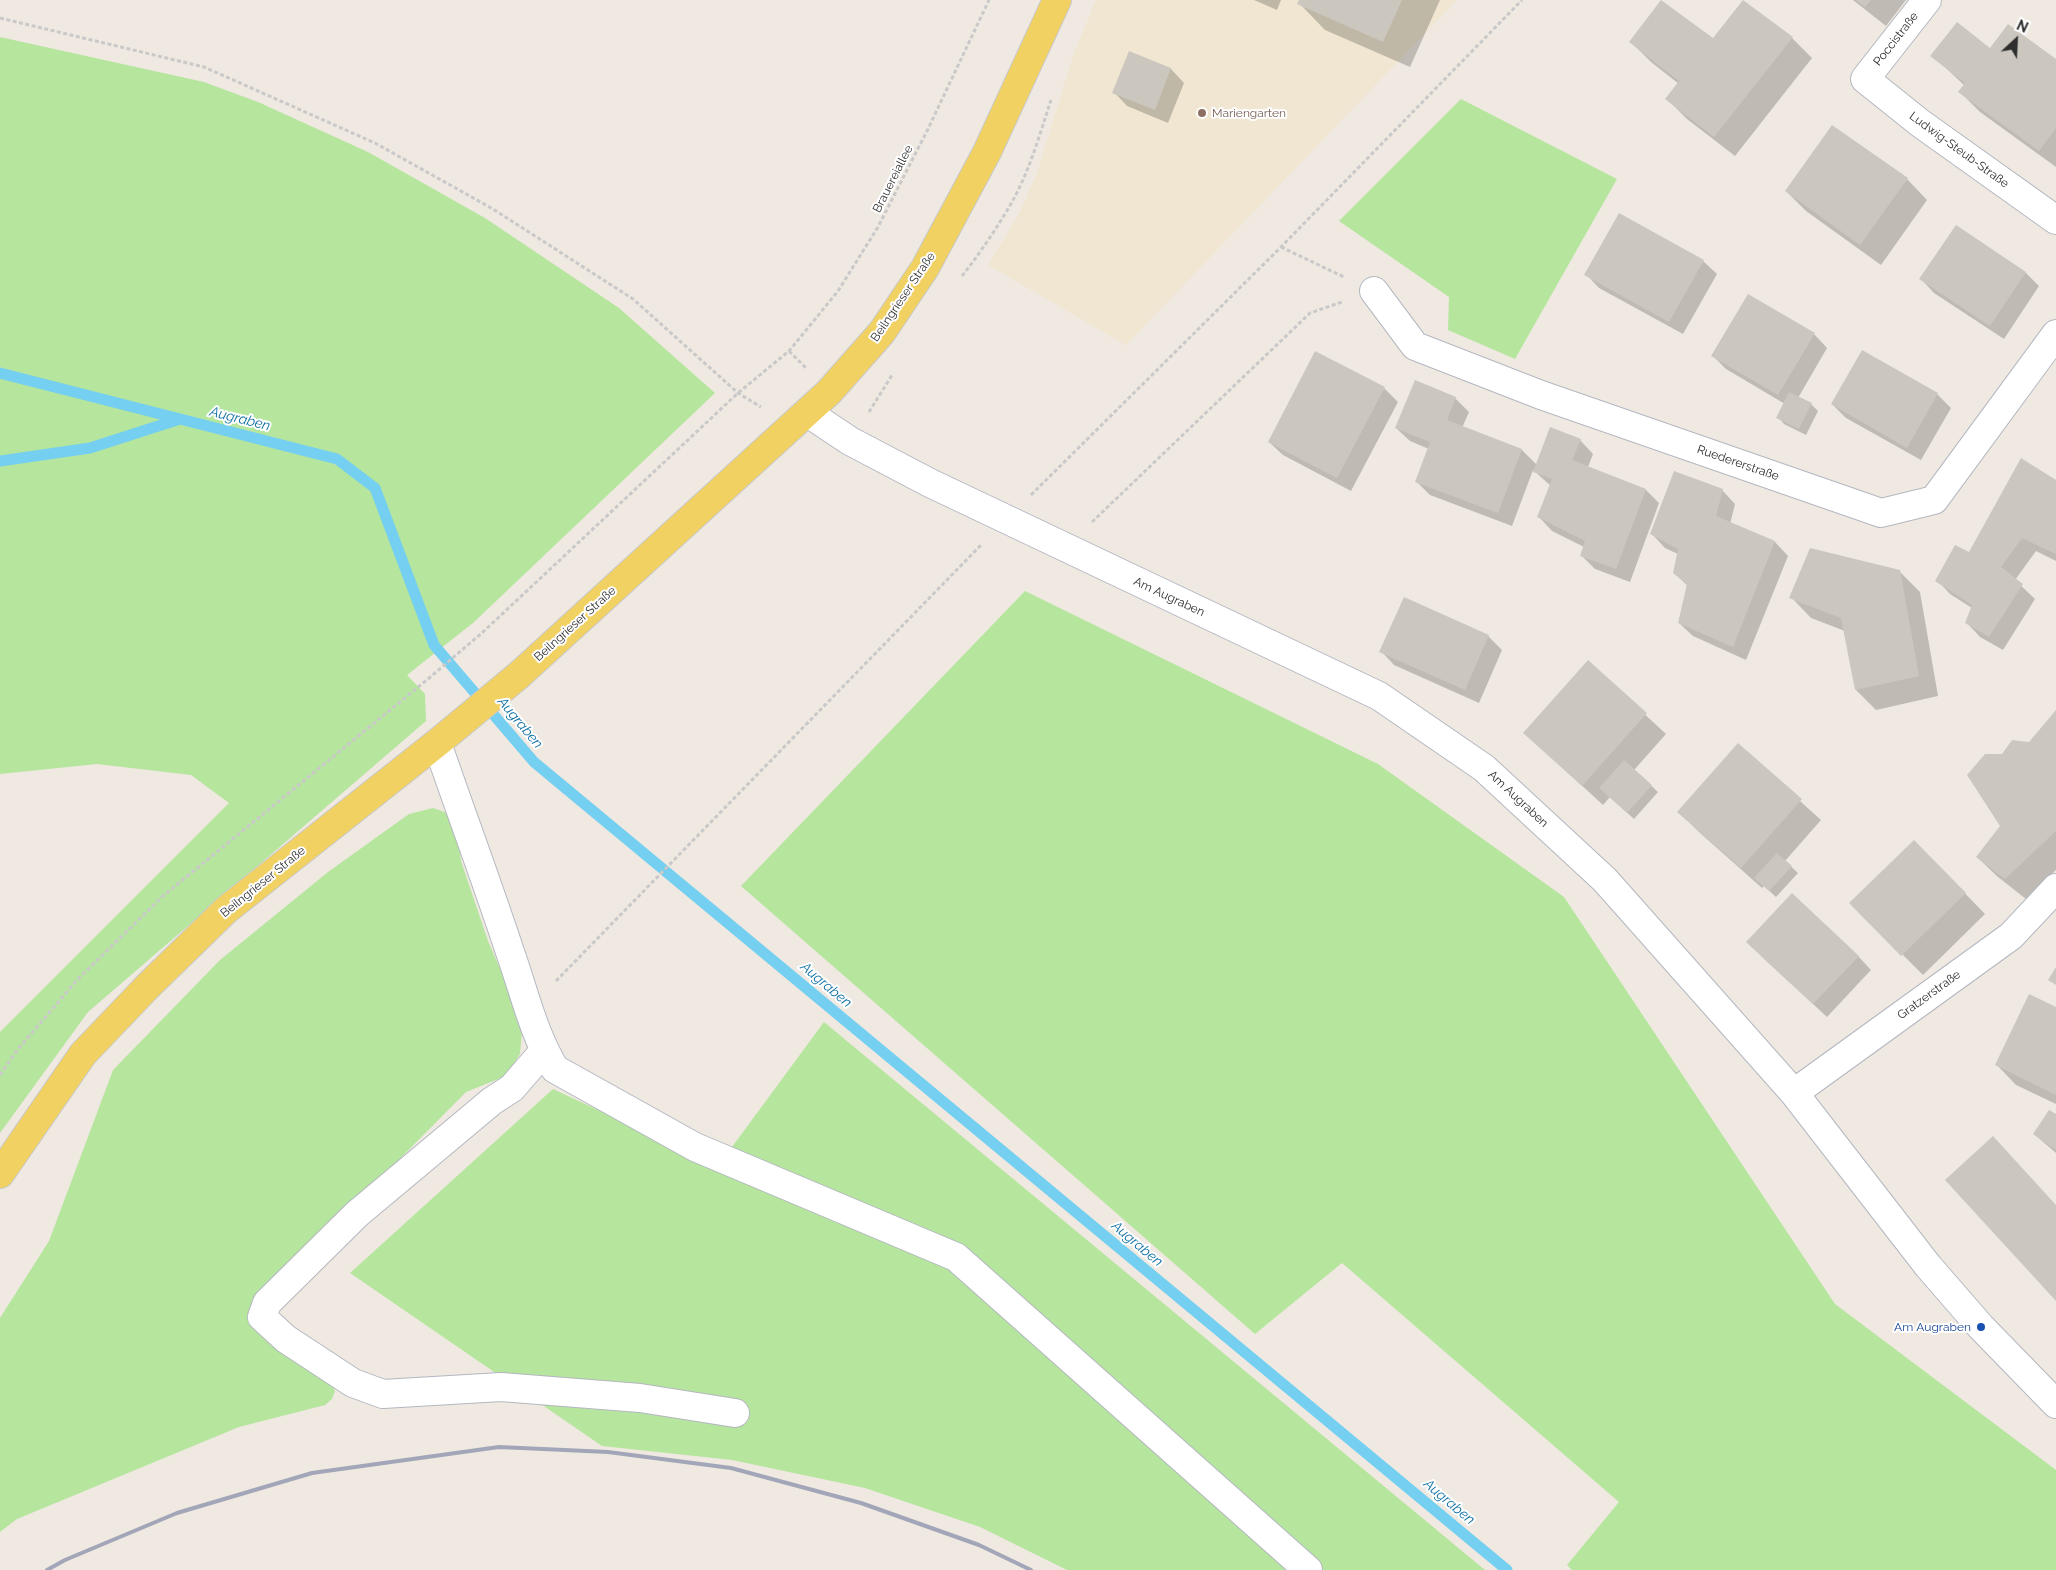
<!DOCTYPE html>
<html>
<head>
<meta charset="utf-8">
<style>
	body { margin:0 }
	#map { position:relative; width:2056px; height:1570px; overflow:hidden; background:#efe9e1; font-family:Raleway,sans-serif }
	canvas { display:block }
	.north { position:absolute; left:1991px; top:15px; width:50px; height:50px; -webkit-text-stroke:4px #fff; paint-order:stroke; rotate:25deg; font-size:14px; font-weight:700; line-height:20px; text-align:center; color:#2e2e2e }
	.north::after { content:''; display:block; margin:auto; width:18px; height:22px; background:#2e2e2e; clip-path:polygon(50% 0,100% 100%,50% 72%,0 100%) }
</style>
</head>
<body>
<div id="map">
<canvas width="2056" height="1570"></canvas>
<div class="north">N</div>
</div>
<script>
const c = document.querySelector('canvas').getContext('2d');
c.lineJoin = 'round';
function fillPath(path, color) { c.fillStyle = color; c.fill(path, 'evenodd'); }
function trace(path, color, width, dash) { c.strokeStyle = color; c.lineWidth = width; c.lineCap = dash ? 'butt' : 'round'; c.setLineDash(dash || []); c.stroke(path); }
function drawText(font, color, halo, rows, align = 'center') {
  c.font = font + ' Raleway,sans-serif'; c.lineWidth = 4; c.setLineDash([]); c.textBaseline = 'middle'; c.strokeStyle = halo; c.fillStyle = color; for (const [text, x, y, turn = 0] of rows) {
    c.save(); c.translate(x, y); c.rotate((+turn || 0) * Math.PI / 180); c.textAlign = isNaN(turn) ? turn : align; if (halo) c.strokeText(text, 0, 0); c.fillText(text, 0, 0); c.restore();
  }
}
const education = new Path2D(`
	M1096 0H1457L1126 345 988 265 1019 214 1037 173 1074 53Z`);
const green = new Path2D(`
	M0 37 204 82 258 102 368 152 485 218 619 308 715 393 473 623 407 675 425 694 426 721 88 1012 0 1133V1032L229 803 191 775 97 764 0 774Z
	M1461 99 1617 179 1515 359 1448 330 1449 297 1339 221Z
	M1025 591 1378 764 1564 897 1835 1304 2056 1470V1570H1572L1567 1565 1619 1502 1342 1263 1255 1334 741 886Z
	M433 808 450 814 458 833 461 861 488 941 515 1003 522 1031 520 1054 506 1076 466 1092 255 1305 330 1381 335 1391 332 1399 325 1405 239 1427 17 1519 0 1532V1318L49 1241 113 1070 220 960 328 872 409 814Z
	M824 1022 1485 1570H1067L980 1527 865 1488 732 1460 602 1446 350 1273 553 1089 718 1166Z`);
const shadow = new Path2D(`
	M1254 0H1281L1277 10Z
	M1300 0H1440L1410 67 1325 30 1299 3Z
	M1853 0H1906L1886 26Z
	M1662 1 1713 40 1792 38 1812 58 1735 156 1687 119 1667 99 1679 84 1651 62 1631 42Z
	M1990 50 2056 60V167L1980 112 1960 92 1964 85 1932 55Z
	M1130 52 1171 69 1184 83 1168 123 1127 106 1114 92Z
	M1833 127 1907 179 1927 200 1881 265 1806 211 1786 191Z
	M1956 226 2026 273 2039 286 2004 339 1934 293 1921 279Z
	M1703 261 1717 274 1683 334 1599 288 1586 274Z
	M1814 334 1827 348 1798 398 1811 404 1818 411 1806 435 1784 424 1778 417 1785 404 1726 369 1713 356Z
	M1316 353 1384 388 1398 402 1351 491 1283 455 1269 442Z
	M1937 394 1951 408 1921 460 1846 418 1832 404Z
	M1455 398 1469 412 1462 428 1522 450 1537 465 1580 440 1593 454 1588 467 1646 490 1659 503 1630 582 1595 569 1581 555 1584 547 1552 531 1539 517 1551 486 1533 470 1512 526 1430 495 1416 481 1429 449 1410 441 1396 428Z
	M2056 481V561L2036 551 2015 580 2035 599 2003 650 1980 637 1967 623 1972 608 1950 594 1937 580Z
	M1722 490 1735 504 1730 524 1775 542 1788 556 1746 660 1693 636 1679 623 1688 586 1674 573 1678 554 1665 548 1652 534Z
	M1899 571 1920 592 1938 696 1876 710 1856 690 1845 631 1811 618 1791 597Z
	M1404 599 1488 636 1502 650 1479 703 1394 665 1381 651Z
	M1588 662 1666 734 1634 770 1658 792 1634 819 1610 797 1603 805 1525 733Z
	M2056 712V870L2026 899 1998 877 1977 857 2002 826 2003 755 2030 743Z
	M1738 745 1821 820 1785 861 1798 873 1776 897 1764 886 1762 888 1699 832 1679 812Z
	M1914 841 1985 914 1923 975 1851 903Z
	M1761 956H1858L1871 970 1827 1017Z
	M2056 1009V1104L2016 1085 1996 1064Z
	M2056 1116V1153L2034 1134Z`);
const stream = new Path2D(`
	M0 373 337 459 375 488 434 645 534 762 1507 1570
	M0 461 90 448 180 419`);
const building = new Path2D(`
	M1299 0H1402L1383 42 1297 4Z
	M1661 0 1713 38 1743 0 1793 37 1714 137 1665 99 1679 81 1629 42Z
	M1856 0H1871L1865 7Z
	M1957 22 1990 48 2008 24 2056 59V128L2039 151 1958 92 1965 83 1930 56Z
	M1129 51 1171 68 1155 110 1112 93Z
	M1832 125 1908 178 1860 245 1785 191Z
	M1619 213 1704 260 1669 322 1584 275Z
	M1956 225 2026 272 1990 326 1919 279Z
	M1748 294 1815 333 1778 395 1711 356Z
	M1862 350 1938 393 1907 448 1831 404Z
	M1315 351 1385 387 1337 478 1268 442Z
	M1415 380 1456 397 1447 420 1522 449 1498 513 1415 482 1430 442 1395 428Z
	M1789 392 1812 403 1799 429 1776 418Z
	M1550 427 1581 439 1572 460 1646 489 1616 569 1580 556 1585 541 1537 517 1552 479 1533 472Z
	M2021 458 2056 480V554L2022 538 2001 567 2023 584 1989 637 1965 623 1972 605 1935 581 1955 545 1969 552Z
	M1674 471 1723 489 1716 516 1775 541 1733 647 1678 623 1687 584 1673 573 1678 549 1650 534Z
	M1810 548 1900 570 1919 676 1855 690 1841 618 1789 598Z
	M1404 597 1489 635 1465 690 1379 652Z
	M1588 660 1647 713 1582 786 1523 733Z
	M2056 710V831L2005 879 1976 857 2000 826 1967 775 1985 754H2002L2012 740 2029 742Z
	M1738 743 1802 799 1741 868 1677 812Z
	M1624 760 1652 785 1627 813 1599 788Z
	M1914 840 1966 893 1901 956 1849 903Z
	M1777 853 1792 866 1769 891 1754 878Z
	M1792 893 1859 956 1813 1004 1746 942Z
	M2056 967V985L2048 980Z
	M2029 994 2056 1007V1095L1995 1065Z
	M2049 1110 2056 1114V1150L2033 1134Z
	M1993 1136 2056 1205V1301L1945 1180Z`);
const path = new Path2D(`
	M0 18 204 67 375 143 493 209 633 299 738 393 761 407
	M1281 247 1344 277
	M962 276C980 253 997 228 1012 202 1029 172 1040 134 1051 100
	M789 351 806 368
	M869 412 892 375
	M1031 495 1281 247 1522 0
	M1092 522 1310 313 1342 302
	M556 981 981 545
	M0 1075 18 1049 78 979 163 896 428 679 483 632 738 393 789 351 838 291 878 227 928 129 989 0`);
const minor = new Path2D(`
	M1927 0 1865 79 1920 123 2056 220
	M1374 291 1415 346 1541 395 1881 513 1934 500 2056 334
	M808 413 850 441 930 483 1379 696 1484 768 1605 880 1794 1093 1928 1266 1981 1327 2056 1404
	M437 743C461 813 487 882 510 952 524 991 533 1033 555 1069L695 1147 956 1257 1308 1570
	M544 1051 512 1088 492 1101 357 1214 267 1303 262 1317 286 1339 353 1383 383 1394 501 1387 640 1398 735 1413
	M1794 1093 2011 936 2056 888`);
const major = new Path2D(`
	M0 1174 83 1054 147 987 226 910 437 743 519 675 829 392 882 332 925 268 987 152 1057 0`);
const rail = new Path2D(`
	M47 1570 65 1560 177 1513 312 1473 499 1447 608 1452 731 1468 861 1503 979 1545 1031 1570`);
const markers = [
	[1202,113,5,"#8d6e63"],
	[1981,1327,5,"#1a4fb4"]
];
const streetNames = [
	["Poccistraße",1896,39,-52],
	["Ludwig-Steub-Straße",1959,150,36],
	["Brauereiallee",893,179,-63],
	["Beilngrieser Straße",903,297,-56],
	["Ruedererstraße",1738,463,19],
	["Am Augraben",1169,597,25],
	["Beilngrieser Straße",575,624,-42],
	["Am Augraben",1518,799,43],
	["Beilngrieser Straße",263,882,-39],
	["Gratzerstraße",1929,995,-36]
];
const educationNames = [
	["Mariengarten",1212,113]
];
const transitNames = [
	["Am Augraben",1971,1327]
];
const waterNames = [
	["Augraben",240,419,14],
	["Augraben",520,723,50],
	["Augraben",826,985,40],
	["Augraben",1137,1244,40],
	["Augraben",1449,1502,40]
];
fillPath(education, '#f0e6d1');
fillPath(green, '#b6e59e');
fillPath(shadow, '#0003');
trace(stream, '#75cff0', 11);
fillPath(building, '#cbc7bf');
trace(minor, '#b4b7c1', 30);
trace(major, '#c9c9c9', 30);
trace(path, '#c9c9c9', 3, [4, 2.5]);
trace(minor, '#fff', 28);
trace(major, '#f2d163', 28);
trace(rail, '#a3a6b8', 4);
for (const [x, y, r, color] of markers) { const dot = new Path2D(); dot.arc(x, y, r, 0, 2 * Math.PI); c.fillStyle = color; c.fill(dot); trace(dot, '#fff', 2); }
drawText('12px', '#2e2e2e', '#fff', streetNames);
drawText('12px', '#785e54', '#fff', educationNames, 'left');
drawText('12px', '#164399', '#fff', transitNames, 'right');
drawText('italic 14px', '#0d6fa3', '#fff', waterNames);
</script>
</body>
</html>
